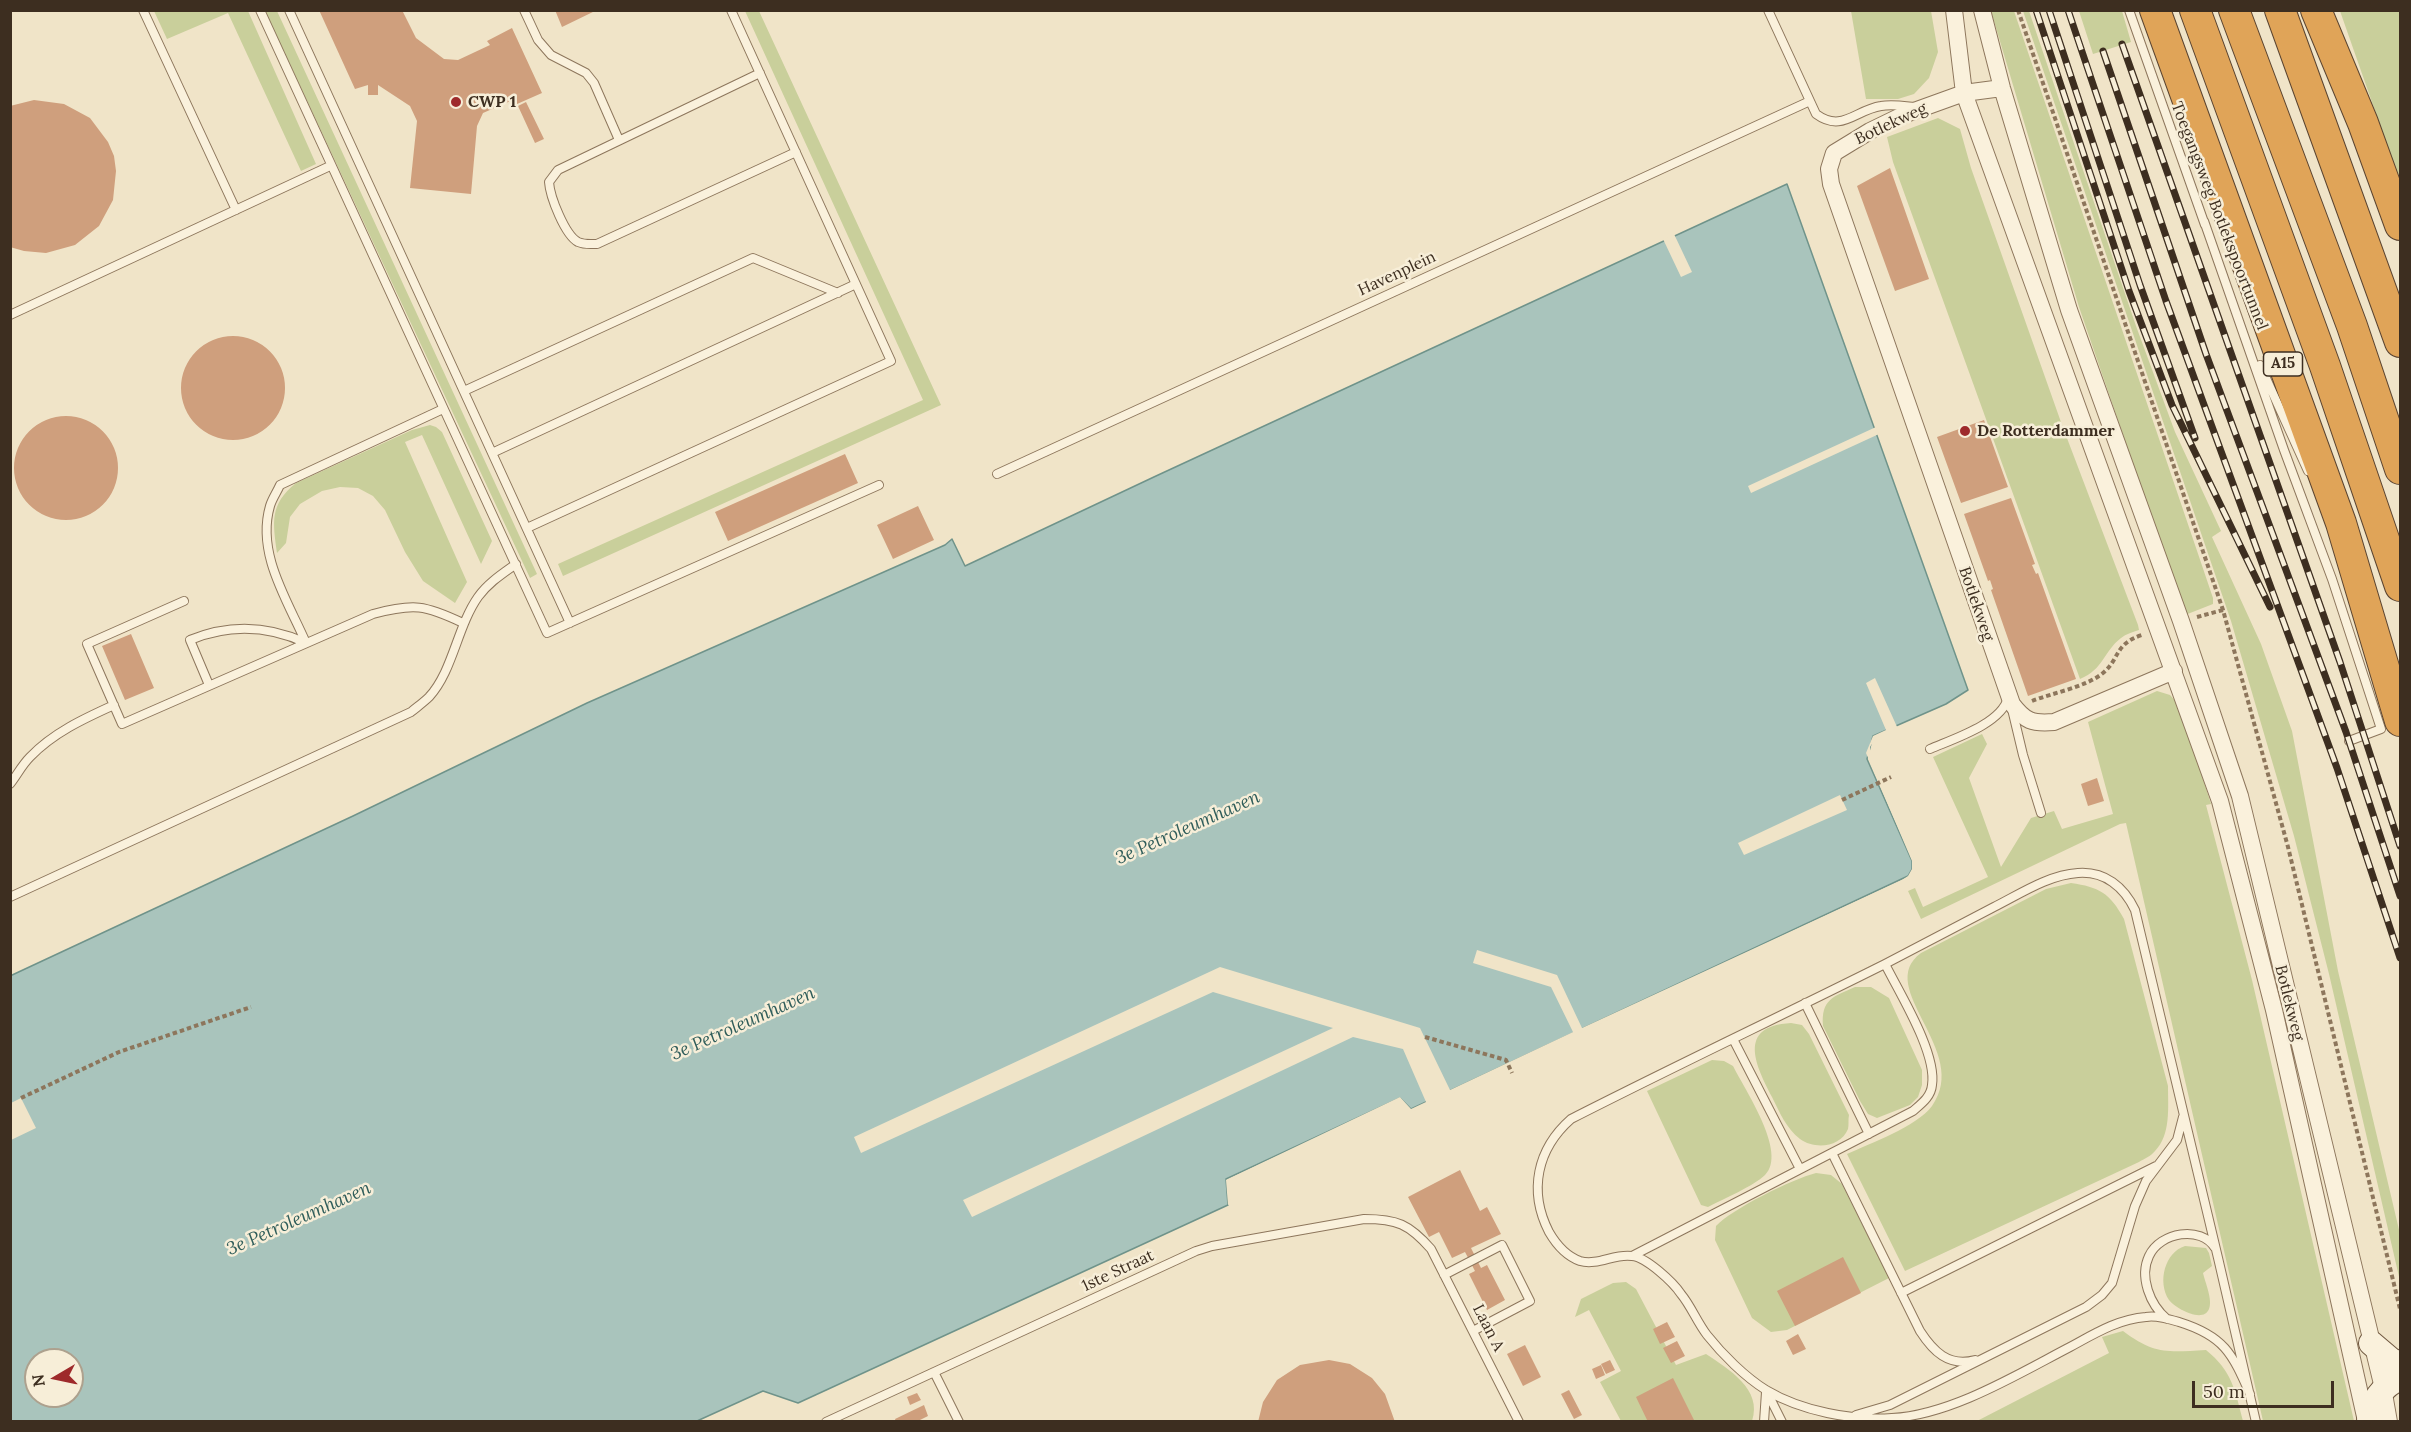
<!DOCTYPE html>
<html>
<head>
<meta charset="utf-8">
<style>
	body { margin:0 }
	#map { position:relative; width:2411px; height:1432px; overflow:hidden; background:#f0e4c8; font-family:Lora,serif }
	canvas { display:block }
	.frame { position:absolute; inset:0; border:12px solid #3d2e20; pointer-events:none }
	.north { position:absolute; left:24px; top:1348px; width:60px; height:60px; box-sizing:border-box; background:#f7eed8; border:2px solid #ada18e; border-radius:50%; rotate:261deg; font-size:16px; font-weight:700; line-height:24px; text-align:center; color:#3d2e20 }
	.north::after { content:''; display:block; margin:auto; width:21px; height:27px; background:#9e2a2b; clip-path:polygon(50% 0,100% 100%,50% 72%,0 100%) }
	.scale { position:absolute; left:2192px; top:1381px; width:142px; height:27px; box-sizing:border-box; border:3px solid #3d2e20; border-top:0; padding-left:8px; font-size:18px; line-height:21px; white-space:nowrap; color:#3d2e20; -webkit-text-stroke:4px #f7eed8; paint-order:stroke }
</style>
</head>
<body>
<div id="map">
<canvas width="2411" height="1432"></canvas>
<div class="frame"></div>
<div class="north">N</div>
<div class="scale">50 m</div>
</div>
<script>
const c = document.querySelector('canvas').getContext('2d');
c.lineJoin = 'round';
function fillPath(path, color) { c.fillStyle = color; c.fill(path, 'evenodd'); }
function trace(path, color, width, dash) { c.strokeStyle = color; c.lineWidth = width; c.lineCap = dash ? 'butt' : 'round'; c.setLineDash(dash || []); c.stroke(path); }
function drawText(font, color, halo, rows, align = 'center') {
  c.font = font + ' Lora,serif'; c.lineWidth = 5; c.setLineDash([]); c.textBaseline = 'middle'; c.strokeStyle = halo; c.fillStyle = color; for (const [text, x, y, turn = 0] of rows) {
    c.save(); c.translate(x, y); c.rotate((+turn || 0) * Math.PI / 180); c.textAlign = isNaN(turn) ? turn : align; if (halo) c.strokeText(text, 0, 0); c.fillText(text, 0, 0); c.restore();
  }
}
const green = new Path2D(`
	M154 11H248L316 164 301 171 228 13 167 39Z
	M265 11H277L537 574 530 578Z
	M745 11H759L941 405 563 576 558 564 923 400Z
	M1851 11H1931L1938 52 1929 78 1914 94 1898 99H1866Z
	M1991 11H2014L2213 598V604L2185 615 2079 307Z
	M2023 11H2029L2136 326 2175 432 2221 531 2212 537 2261 644 2292 731 2338 971 2400 1234V1281L2329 974 2294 836 2231 621Z
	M2079 11H2122L2131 42 2093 54Z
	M2340 11H2400V182Z
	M1938 118 1960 129 1971 168 2062 425 2138 625 2139 630C2133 632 2126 634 2121 638 2103 652 2104 669 2080 679L1893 162 1887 137Z
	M430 425 436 427 442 432 492 541 481 564 422 435 405 442 467 582 455 603 423 581 405 552 385 510 373 496 358 488 340 487 322 491 300 504 290 517 286 543 277 553C273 522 269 505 296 483L412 430Z
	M2157 691 2170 695 2180 706 2211 804 2206 805 2252 980 2354 1421H2263L2126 823 2120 824 1921 919 1908 891 1915 888 1923 907 1988 877 1933 757 1982 734 1987 744 1969 778 2001 867 2031 818 2054 811 2062 829 2113 814 2088 722Z
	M2071 883C2099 887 2110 893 2124 919L2168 1086C2168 1107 2171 1135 2155 1151 2151 1156 2144 1159 2139 1162L1905 1271 1847 1154C1871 1143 1916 1127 1932 1106 1972 1051 1873 988 1921 953L2046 889Z
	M1855 987H1871L1889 998 1922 1070V1085L1918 1097 1910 1105 1877 1118 1868 1114 1860 1101 1823 1026C1821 999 1833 997 1855 987Z
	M1791 1023 1802 1025 1809 1034 1849 1115C1848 1119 1849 1125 1848 1129 1841 1147 1815 1150 1800 1139 1786 1128 1780 1113 1772 1097 1756 1066 1736 1026 1791 1023Z
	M1712 1060 1724 1061 1733 1066C1745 1090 1788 1153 1765 1175 1754 1186 1723 1199 1708 1207L1701 1205 1647 1091Z
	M1816 1173 1831 1175 1842 1184 1889 1278 1787 1330 1771 1332 1752 1318 1715 1240 1716 1226C1732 1209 1792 1179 1816 1173Z
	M2185 1246 2206 1248 2209 1253 2212 1266 2203 1273C2205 1282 2213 1300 2209 1309 2203 1324 2175 1308 2169 1300 2157 1282 2165 1252 2185 1246Z
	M1626 1282 1636 1289 1676 1365 1706 1354C1728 1369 1763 1389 1752 1421H1621L1600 1382 1621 1371 1589 1310 1575 1317 1581 1299 1613 1283Z
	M2123 1331C2155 1355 2168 1352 2206 1350 2232 1371 2235 1390 2243 1421H1977L2109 1353 2102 1337Z`);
const water = new Path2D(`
	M1787 184 1968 690 1946 704 1873 736 1867 759 1912 861V869L1908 876 1411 1109 1400 1098 1226 1179 1228 1205 798 1403 763 1391 697 1421H11L10 976 353 816 587 703 945 545 952 539 965 566 1156 476ZM36 1360H72V1396H36Z`);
const pier = new Path2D(`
	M1674 234 1692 272 1681 277 1663 239Z
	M1876 427 1879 434 1751 493 1748 486Z
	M1875 678 1898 729 1887 733 1886 731V734L1875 739 1870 747V759L1915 860V870L1910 878 1412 1112 1409 1111 1400 1101 1229 1181 1231 1204 1228 1205 1226 1180 1400 1097 1411 1109 1426 1102 1403 1049 1353 1037 972 1217 963 1200 1333 1028 1213 992 861 1153 854 1137 1220 967 1420 1028 1450 1090 1573 1032 1551 987 1473 963 1477 950 1557 975 1582 1028 1902 880 1908 876 1912 869V861L1866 753 1873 736 1886 730 1866 683Z
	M1840 795 1847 810 1744 855 1738 843Z
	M21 1098 36 1128 11 1140V1103Z`);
const building = new Path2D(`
	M319 10H402L416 38 444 59 458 60 490 45 487 41 512 28 542 93 517 104 515 99 483 113 477 126 471 194 410 188 417 121 410 106 378 85V95H368V85L355 89Z
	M555 10H597L562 27Z
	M34 100 64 104 90 118 108 142 114 156 116 171 113 200 99 226 75 245 46 253 24 251 10 247V106Z
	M526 102 544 139 535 143 518 106Z
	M1890 168 1929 279 1895 291 1857 186Z
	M181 388a52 52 0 1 1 104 0a52 52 0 1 1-104 0Z
	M14 468a52 52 0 1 1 104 0a52 52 0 1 1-104 0Z
	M1984 420 2008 487 1961 503 1937 437Z
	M845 454 858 483 728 541 715 512Z
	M2011 498 2035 564 2032 565 2036 574 2038 573 2076 679 2028 696 1991 590 1993 589 1990 580 1988 581 1964 514Z
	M918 506 934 540 893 559 877 525Z
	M131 634 154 688 125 700 102 646Z
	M2097 778 2104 801 2088 806 2081 784Z
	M1460 1170 1480 1211 1487 1207 1501 1234 1471 1248 1481 1268 1487 1265 1505 1300 1487 1310 1469 1274 1475 1271 1465 1252 1452 1258 1439 1232 1429 1237 1408 1197Z
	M1843 1257 1861 1293 1795 1326 1777 1291Z
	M1667 1322 1675 1337 1660 1344 1653 1329Z
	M1798 1334 1806 1349 1793 1355 1786 1341Z
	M1677 1341 1685 1356 1671 1363 1663 1348Z
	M1525 1345 1541 1377 1523 1386 1507 1354Z
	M1329 1360 1350 1364 1372 1378 1385 1394 1395 1422H1258L1263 1402 1277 1380 1300 1365Z
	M1610 1360 1615 1370 1606 1374 1601 1364Z
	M1601 1365 1605 1375 1596 1379 1592 1369Z
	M1673 1378 1695 1422H1648L1636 1397Z
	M1569 1390 1582 1415 1574 1419 1561 1394Z
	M917 1393 921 1400 910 1405 907 1397Z
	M924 1405 928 1416 916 1422H896L895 1419Z`);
const path = new Path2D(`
	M2018 10 2223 610 2288 847 2400 1309
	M2197 617 2223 610
	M2032 701C2052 693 2086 687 2103 673 2120 659 2114 644 2142 635
	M1842 800 1891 777
	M1425 1037 1506 1060 1512 1073
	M21 1098 119 1052 251 1007`);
const service = new Path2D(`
	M143 10 236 210
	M260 10 547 633 879 485
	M289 10 570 623
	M524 10 538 40 551 55 586 73 594 83 619 140
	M1768 10 1816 114C1842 133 1855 110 1881 106 1892 104 1904 106 1914 107
	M2129 10 2205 225
	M760 73 558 170 549 182C550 197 565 235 578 242 585 245 590 244 597 244L796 152
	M2204 221 2284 450 2332 579 2381 729 2349 741
	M10 315 330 166
	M2260 365 2308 471
	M464 391 753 258 838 293
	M492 453 856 284
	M997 474 1810 101
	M527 528 891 361 731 10
	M184 601 87 644 122 724 373 614C414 603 425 605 463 623
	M209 685 190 640C229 624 267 625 306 643 288 601 256 554 270 506 272 499 277 492 280 485L443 409
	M2012 709 2023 755 2041 813
	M1930 749C1953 739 2001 724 2008 698
	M10 784C17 775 22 765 30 757 53 733 83 719 114 705
	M10 897 411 712C417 707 424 702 429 697 453 671 457 627 478 597 488 583 502 574 516 564
	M1805 1003 1869 1134
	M1733 1039 1800 1169
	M1832 1153 1920 1331C1933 1351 1948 1367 1975 1360
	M1634 1255 1913 1111C1921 1104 1931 1097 1932 1085 1937 1053 1900 994 1885 964
	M1444 1275 1502 1245 1530 1301 1473 1331
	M1901 1293 2156 1166
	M2167 1319C2150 1305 2139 1277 2149 1256 2160 1232 2201 1225 2215 1248
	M934 1372 959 1422
	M1766 1390 1782 1422
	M2250 1394C2232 1353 2224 1336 2179 1322 2169 1319 2156 1315 2146 1317 2118 1319 2094 1334 2070 1347 2018 1374 1951 1415 1892 1418 1853 1421 1801 1411 1766 1390 1745 1377 1722 1354 1707 1335 1697 1322 1691 1306 1681 1294 1673 1282 1646 1257 1632 1256 1615 1253 1598 1266 1580 1261 1566 1256 1556 1244 1549 1232 1528 1191 1537 1149 1571 1119 1675 1066 1781 1016 1885 964 1922 945 1958 926 1994 907 2020 894 2048 875 2078 873 2105 871 2124 887 2135 910 2176 1080 2217 1251 2256 1422
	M1856 1415 1890 1405 2086 1307 2102 1295 2112 1283 2135 1206 2146 1181 2177 1140 2183 1117
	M826 1422 1196 1251 1212 1246 1364 1219C1397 1219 1409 1224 1431 1249L1519 1422
	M1764 1422 1766 1392`);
const minor = new Path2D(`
	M1954 10 1964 93 2220 801 2274 1010 2366 1421
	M1982 10 2002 88 2069 310 2181 621 2240 796 2383 1388 2389 1422
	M2002 88 1964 93 1903 115 1870 131 1834 153 1829 169 1831 184 2012 704C2025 721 2032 724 2054 722L2174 671`);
const secondary = new Path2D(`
	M2371 1343 2391 1360 2400 1364
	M2369 1422C2369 1403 2384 1385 2400 1378`);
const motorway = new Path2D(`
	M2155 10 2341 523 2400 721
	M2195 10 2325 366 2400 586
	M2234 10 2352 326 2400 469
	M2280 10 2400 342
	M2316 10 2363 123 2400 225`);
const rail = new Path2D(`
	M2036 10 2129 291 2172 405 2270 607
	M2049 10 2140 285 2195 438
	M2068 10 2166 301 2337 768 2400 958
	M2122 44 2340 662 2400 846
	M2103 51 2206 354 2346 732 2400 896`);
const markers = [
	[456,102,6,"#9e2a2b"],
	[1965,431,6,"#9e2a2b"]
];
const shields = [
	[2283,364,39]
];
const shieldNames = [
	["A15",2283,364]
];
const poiNames = [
	["CWP 1",468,102],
	["De Rotterdammer",1977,431]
];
const streetNames = [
	["Botlekweg",1891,124,-25],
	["Toegangsweg Botlekspoortunnel",2219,216,69],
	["Havenplein",1397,274,-25],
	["Botlekweg",1976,604,71],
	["Botlekweg",2289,1003,76],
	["1ste Straat",1118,1271,-25],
	["Laan A",1488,1328,63]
];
const waterNames = [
	["3e Petroleumhaven",1188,828,-24],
	["3e Petroleumhaven",743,1024,-24],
	["3e Petroleumhaven",299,1219,-24]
];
fillPath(green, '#c9cf9b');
fillPath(water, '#a9c4bc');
trace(water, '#6f938a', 1.5);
fillPath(pier, '#f0e4c8');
fillPath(building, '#cf9f7d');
trace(service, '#8d765c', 10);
trace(minor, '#8d765c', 18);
trace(secondary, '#6f573f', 26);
trace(motorway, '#5b4430', 32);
trace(path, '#8d765c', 4, [4.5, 3]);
trace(service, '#faf1dc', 8);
trace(minor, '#faf1dc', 16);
trace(secondary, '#faf1dc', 24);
trace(motorway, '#e0a458', 30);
trace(rail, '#3d2e20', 7);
trace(rail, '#f7eed8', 4.5, [14]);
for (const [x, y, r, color] of markers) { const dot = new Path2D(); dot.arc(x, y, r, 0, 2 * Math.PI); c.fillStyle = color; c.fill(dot); trace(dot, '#f7eed8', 2); }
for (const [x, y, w] of shields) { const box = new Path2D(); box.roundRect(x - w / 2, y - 12, w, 24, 4.5); c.fillStyle = '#f7eed8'; c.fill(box); trace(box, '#3d2e20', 1.5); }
drawText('bold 15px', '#3d2e20', null, shieldNames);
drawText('bold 16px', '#3d2e20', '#f7eed8', poiNames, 'left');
drawText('16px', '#3d2e20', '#f7eed8', streetNames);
drawText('italic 18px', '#2f5d5a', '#f7eed8', waterNames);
</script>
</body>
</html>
